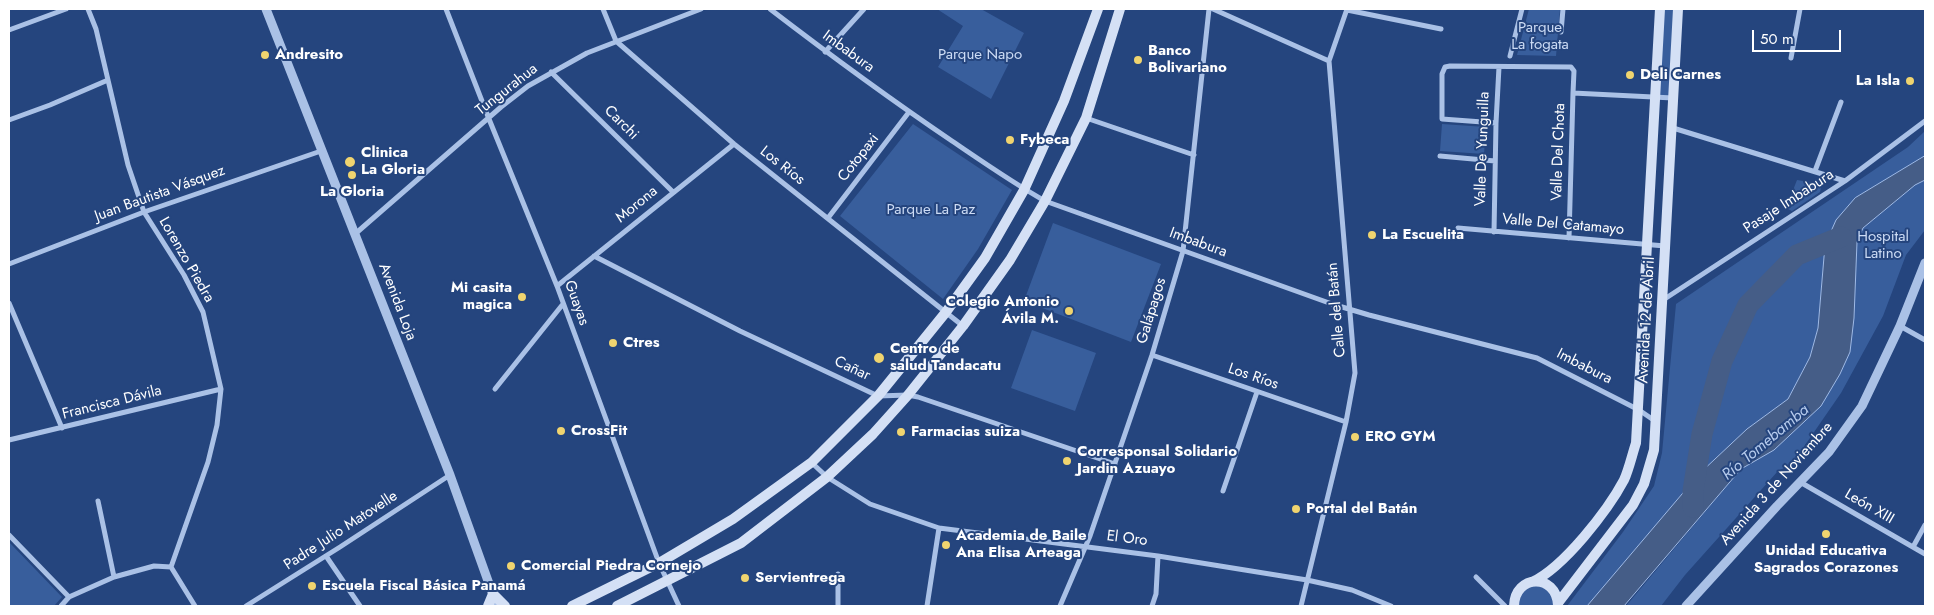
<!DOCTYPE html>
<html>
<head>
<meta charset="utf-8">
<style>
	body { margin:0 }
	#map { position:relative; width:1934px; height:615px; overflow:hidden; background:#25457e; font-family:Jost,sans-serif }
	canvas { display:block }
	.frame { position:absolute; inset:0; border:10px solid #fff; pointer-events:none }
	.scale { position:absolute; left:1752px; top:30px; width:89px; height:22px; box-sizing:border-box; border:2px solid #fff; border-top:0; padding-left:6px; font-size:15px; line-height:18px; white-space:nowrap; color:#fff; -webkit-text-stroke:4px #25457e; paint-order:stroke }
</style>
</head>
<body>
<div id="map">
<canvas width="1934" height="615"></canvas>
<div class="frame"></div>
<div class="scale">50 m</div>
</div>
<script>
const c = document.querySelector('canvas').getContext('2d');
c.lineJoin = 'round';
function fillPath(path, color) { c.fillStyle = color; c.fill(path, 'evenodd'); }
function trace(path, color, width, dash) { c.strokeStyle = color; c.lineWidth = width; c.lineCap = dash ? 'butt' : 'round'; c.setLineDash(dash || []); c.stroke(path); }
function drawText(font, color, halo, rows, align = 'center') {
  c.font = font + ' Jost,sans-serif'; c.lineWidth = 4; c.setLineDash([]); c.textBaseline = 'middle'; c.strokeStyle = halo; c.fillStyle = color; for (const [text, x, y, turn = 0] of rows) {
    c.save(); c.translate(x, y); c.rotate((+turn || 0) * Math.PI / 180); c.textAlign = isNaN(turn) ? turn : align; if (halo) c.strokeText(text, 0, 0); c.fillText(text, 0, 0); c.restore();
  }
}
const green = new Path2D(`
	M937 9H981L1024 33 991 99 938 67 963 26Z
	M1529 9H1560L1556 56 1517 55Z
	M1662 9H1677L1672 96H1657Z
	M913 124 1012 190 978 249 943 299 840 216Z
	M1442 124 1486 127 1484 154 1440 151Z
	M1925 131V156L1855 198 1825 245 1818 328 1810 357 1788 399 1747 429 1699 474 1587 606H1567L1623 532 1654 486 1662 453 1676 304 1908 147Z
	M1797 180 1822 184 1820 192 1792 211 1786 208Z
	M1925 180V230L1906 255 1883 316 1841 393 1792 464 1778 471 1685 575 1661 606H1626L1741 469 1854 318 1857 241 1863 228 1915 185Z
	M1053 223 1161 264 1131 342 1024 301Z
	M1032 330 1096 353 1075 411 1011 388Z
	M9 542 62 597 54 606H9Z
	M1527 585 1548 587 1556 606H1516Z`);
const water = new Path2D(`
	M1925 156V180L1915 185 1863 228 1857 242 1854 318 1850 352 1840 374 1821 406 1774 450 1741 469 1624 606H1587L1699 474 1747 429 1788 399 1810 357 1818 328 1825 245 1836 220 1855 198Z`);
const river = new Path2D(`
	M1693 507V491L1702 434 1722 361 1748 305 1797 255 1841 237`);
const minor = new Path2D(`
	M88 9 96 29 128 165 144 212 184 275 203 312 221 389 217 425 208 462 171 567 195 606
	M446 9 489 119 557 286 659 563 679 606
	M603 9 616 41 734 144 963 326
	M770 9C830 55 890 99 952 141 983 162 1013 183 1045 201L1332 304 1369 315 1537 358 1639 410 1655 421
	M1213 9 1329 61
	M1347 10 1441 29
	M9 30 66 9
	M1561 32 1563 9
	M825 52 864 9
	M1510 56 1522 9
	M1791 58 1800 9
	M551 72 673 192
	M1573 93 1673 98
	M1086 118 1194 155
	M9 120 50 105 108 80
	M1496 123 1442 119V74L1445 67 1450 66 1571 67 1574 71 1573 93 1569 238
	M1673 128 1845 181
	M1440 156 1495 161
	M1815 171 1841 102
	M828 218 909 112
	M1458 228 1665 246
	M1494 232 1496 123 1499 67
	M355 234 501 107 528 86 587 53 701 9
	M594 256 740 331 878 396 908 395 918 397 1115 464
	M9 264 144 212 321 151
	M557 286 734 144
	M1663 300 1845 181 1925 121
	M9 303 62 428
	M1900 326 1925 340
	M1152 355 1346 422
	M495 389 563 304
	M9 440 221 389
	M812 463 827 477 870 504 939 528 1158 556 1307 580 1352 590 1391 606
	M1800 482 1925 554
	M1223 491 1257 392
	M98 501 114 577
	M9 535 69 597
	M1913 547 1925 525
	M326 556 360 606
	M838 574V606
	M1476 577 1505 606
	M61 606 69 597 114 577 154 566 171 567
	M246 606 340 547 450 475
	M927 606 939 528
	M1060 606 1090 536 1152 355 1183 251 1209 9
	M1152 606 1156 594 1158 556
	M1301 606 1346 422 1355 373 1329 61 1347 9`);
const tertiary = new Path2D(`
	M266 9 450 475 497 606
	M1686 606 1777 506 1829 452 1862 406 1900 326 1925 263`);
const secondary = new Path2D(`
	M1532 582C1564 567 1608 510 1624 480 1629 469 1632 455 1636 443L1660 9
	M1558 603 1633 505 1644 484 1654 450 1678 9
	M488 606 493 594 505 606
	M572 606 659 563 733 519 812 462 878 396 946 312 985 258 1024 190 1064 101 1098 9
	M617 606 741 543 827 477 873 434 908 395 963 326 1010 260 1045 201 1086 118 1120 9
	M1514 606C1515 574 1556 573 1558 605`);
const markers = [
	[265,55,5,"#f0d46f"],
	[1138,60,5,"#f0d46f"],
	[1630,75,5,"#f0d46f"],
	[1910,81,5,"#f0d46f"],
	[1010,140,5,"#f0d46f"],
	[350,162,6,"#f0d46f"],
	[352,175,5,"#f0d46f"],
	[1372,235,5,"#f0d46f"],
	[522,297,5,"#f0d46f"],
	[1069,311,5,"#f0d46f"],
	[613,343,5,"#f0d46f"],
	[879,358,6,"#f0d46f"],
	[561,431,5,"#f0d46f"],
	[901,432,5,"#f0d46f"],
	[1355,437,5,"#f0d46f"],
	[1067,461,5,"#f0d46f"],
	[1296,509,5,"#f0d46f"],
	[1826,534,5,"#f0d46f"],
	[946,545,5,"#f0d46f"],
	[511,566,5,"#f0d46f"],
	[745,578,5,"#f0d46f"],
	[312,586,5,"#f0d46f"]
];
const parkNames = [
	["Parque",1540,28],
	["La fogata",1540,45],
	["Parque Napo",980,55],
	["Parque La Paz",931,210],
	["Hospital",1883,237],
	["Latino",1883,254]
];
const poiNames = [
	["Banco",1148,51],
	["Bolivariano",1148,68],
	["Andresito",275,55],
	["Deli Carnes",1640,75],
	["La Isla",1900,81,"right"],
	["Fybeca",1020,140],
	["Clinica",361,153],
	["La Gloria",361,170],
	["La Gloria",352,192,"center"],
	["La Escuelita",1382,235],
	["Mi casita",512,288,"right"],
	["magica",512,305,"right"],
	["Colegio Antonio",1059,302,"right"],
	["Ávila M.",1059,319,"right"],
	["Ctres",623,343],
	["Centro de",890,349],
	["salud Tandacatu",890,366],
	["CrossFit",571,431],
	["Farmacias suiza",911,432],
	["ERO GYM",1365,437],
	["Corresponsal Solidario",1077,452],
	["Jardin Azuayo",1077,469],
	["Portal del Batán",1306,509],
	["Academia de Baile",956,536],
	["Ana Elisa Arteaga",956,553],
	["Unidad Educativa",1826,551,"center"],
	["Sagrados Corazones",1826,568,"center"],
	["Comercial Piedra Cornejo",521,566],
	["Servientrega",755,578],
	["Escuela Fiscal Básica Panamá",322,586]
];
const streetNames = [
	["Imbabura",848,52,36],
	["Tungurahua",507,90,-38],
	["Carchi",621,123,45],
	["Valle De Yunguilla",1483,149,-88],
	["Valle Del Chota",1559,152,-88],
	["Cotopaxi",859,158,-52],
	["Los Ríos",782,166,38],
	["Juan Bautista Vásquez",160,194,-20],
	["Pasaje Imbabura",1789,202,-33],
	["Morona",637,205,-39],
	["Valle Del Catamayo",1563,225,5],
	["Imbabura",1198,243,20],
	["Lorenzo Piedra",186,260,60],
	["Avenida Loja",397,302,69],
	["Guayas",576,303,70],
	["Calle del Batán",1337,310,-95],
	["Galápagos",1152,311,-73],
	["Avenida 12 de Abril",1647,320,-87],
	["Imbabura",1584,367,27],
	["Cañar",852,369,25],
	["Los Ríos",1253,377,19],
	["Francisca Dávila",112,403,-14],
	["Avenida 3 de Noviembre",1777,484,-48],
	["León XIII",1869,507,30],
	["Padre Julio Matovelle",341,531,-33],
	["El Oro",1127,539,7]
];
const waterNames = [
	["Río Tomebamba",1766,443,-40]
];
fillPath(green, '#385e9c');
fillPath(water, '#455d87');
trace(water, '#9fbae6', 1);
trace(river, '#455d87', 21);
trace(minor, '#aac1e6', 5);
trace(tertiary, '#aac1e6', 9);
trace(secondary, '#d4e0f5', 10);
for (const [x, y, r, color] of markers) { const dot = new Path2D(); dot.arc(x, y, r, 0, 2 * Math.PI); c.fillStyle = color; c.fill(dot); trace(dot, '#25457e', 2); }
drawText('15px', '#cddcf5', '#25457e', parkNames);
drawText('bold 15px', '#fff', '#25457e', poiNames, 'left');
drawText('15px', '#fff', '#25457e', streetNames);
drawText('italic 16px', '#b6cbed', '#25457e', waterNames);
</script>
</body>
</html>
